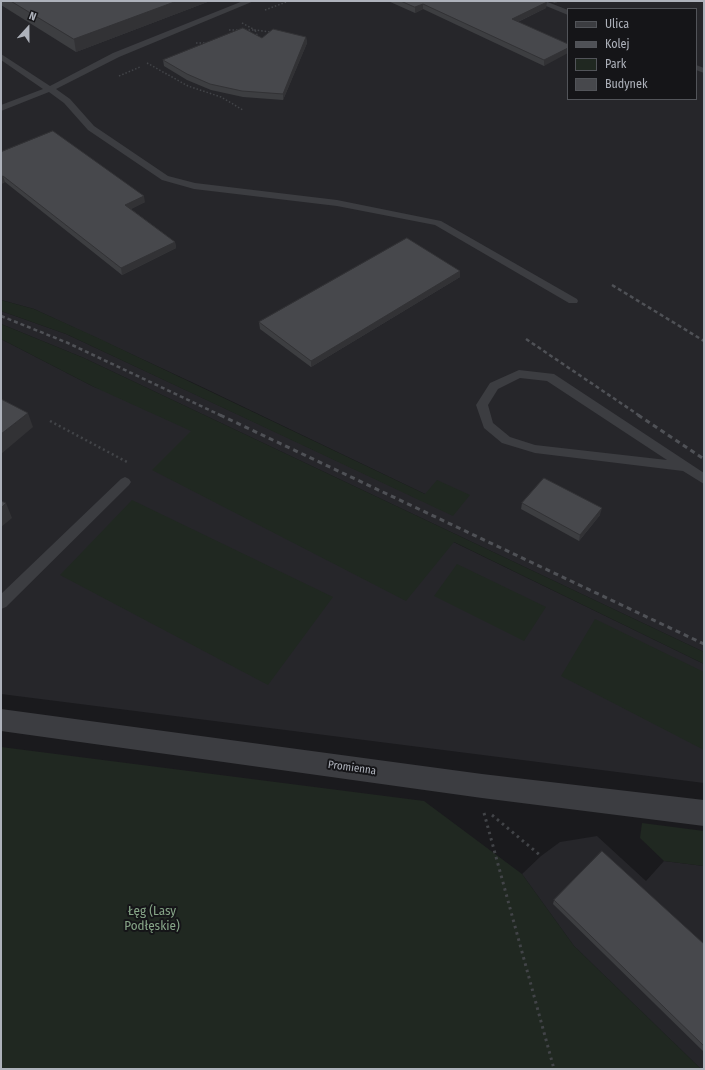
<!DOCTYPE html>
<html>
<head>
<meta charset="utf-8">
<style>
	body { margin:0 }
	#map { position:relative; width:705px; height:1070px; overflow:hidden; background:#1a1a1d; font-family:"Fira Sans Condensed",sans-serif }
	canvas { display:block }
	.frame { position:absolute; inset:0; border:2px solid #aeb2bb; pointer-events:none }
	.legend { position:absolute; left:567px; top:8px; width:130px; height:92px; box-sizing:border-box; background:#151518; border:1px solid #525459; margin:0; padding:5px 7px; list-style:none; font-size:12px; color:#aeb2bb }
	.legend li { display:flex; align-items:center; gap:8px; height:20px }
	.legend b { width:20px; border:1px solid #525459 }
	.north { position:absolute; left:8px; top:8px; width:40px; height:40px; -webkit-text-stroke:3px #151518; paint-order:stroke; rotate:21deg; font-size:11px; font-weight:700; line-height:16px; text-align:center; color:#aeb2bb }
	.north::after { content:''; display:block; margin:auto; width:14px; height:18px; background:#aeb2bb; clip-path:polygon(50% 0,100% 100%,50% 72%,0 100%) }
</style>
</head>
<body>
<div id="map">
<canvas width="705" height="1070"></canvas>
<div class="frame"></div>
<ul class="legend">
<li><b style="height:5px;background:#3c3d41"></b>Ulica</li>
<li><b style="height:5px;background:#4f5156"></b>Kolej</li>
<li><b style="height:11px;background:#202821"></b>Park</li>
<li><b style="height:11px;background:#47484c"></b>Budynek</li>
</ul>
<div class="north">N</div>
</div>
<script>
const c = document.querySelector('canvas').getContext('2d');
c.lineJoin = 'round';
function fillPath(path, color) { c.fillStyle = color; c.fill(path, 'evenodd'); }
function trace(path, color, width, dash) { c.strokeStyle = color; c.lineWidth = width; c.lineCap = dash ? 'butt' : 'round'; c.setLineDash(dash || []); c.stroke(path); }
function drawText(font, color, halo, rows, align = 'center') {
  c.font = font + ' "Fira Sans Condensed",sans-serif'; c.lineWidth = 4; c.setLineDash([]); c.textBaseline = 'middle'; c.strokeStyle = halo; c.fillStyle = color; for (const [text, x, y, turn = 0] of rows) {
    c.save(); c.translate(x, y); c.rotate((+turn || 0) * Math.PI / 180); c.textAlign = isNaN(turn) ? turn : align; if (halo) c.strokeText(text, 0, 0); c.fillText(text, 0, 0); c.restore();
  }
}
const built = new Path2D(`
	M1 1H704V652L84 358 1 324V311L66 334 453 515 425 494 200 386 34 309 1 300ZM568 9H696V99H568Z
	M1 339 94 387 203 420 704 664V783L1 694Z
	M597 836 646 881 664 861 704 866V1069H701L574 946 522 874 541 856 560 842Z`);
const green = new Path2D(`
	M1 300 34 309 98 338 425 494 437 480 470 495 453 516 66 334 1 311Z
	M1 324 84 358 704 652V664L454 542 406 601 152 470 191 431 94 387 1 339Z
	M132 500 333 597 268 685 60 575Z
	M457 564 546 607 524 641 434 596Z
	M595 619 704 672V750L561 676Z
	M1 747 424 801 522 874 574 946 701 1069H1Z
	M642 823 704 831V866L664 861 640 838Z`);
const pathFar2 = new Path2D(`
	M265 10 289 1
	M242 23 255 30 271 32
	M229 30H240
	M245 30H255L257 35
	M196 43H209
	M147 63 188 86 221 97 243 110
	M119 76 140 67`);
const pathFar1 = new Path2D(`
	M50 421 127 462`);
const path = new Path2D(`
	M484 813 554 1069
	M492 815 541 856`);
const service = new Path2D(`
	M243 1H254L119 57 56 89 70 99 94 126 168 176 195 183 337 200 441 221 577 299 578 301 577 303H569L435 225 337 206 194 189 162 180 88 130 64 103 49 92 1 111V105L43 89 1 60V54L50 86 113 53Z
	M534 1H545L568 10V15Z
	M696 65 704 68V73L696 70Z
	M519 370 554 374 704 473V484L683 471 535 453 502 443 484 428 476 405 490 383ZM520 378 547 381 667 460 535 445 510 437 493 423 488 405 498 389Z
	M125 477 129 479 131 482 129 485 6 607 1 609V594L121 479Z`);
const tertiary = new Path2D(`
	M1 709 482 774 704 800V826L482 798 1 731Z`);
const railFar1 = new Path2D(`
	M612 285 704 341
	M1 316 68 343 222 416
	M526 339 640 416`);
const rail = new Path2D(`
	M220 415 704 644
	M638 415 704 459`);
const wall = new Path2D(`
	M1 1H210L76 52 1 5Z
	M388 1H545L547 2 546 8 518 22 568 44 544 66 423 9 415 13Z
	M549 1H560L555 3Z
	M306 37 307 43 283 100 243 97 211 90 187 80 164 66 163 60 262 38Z
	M1 152 145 202 131 209 175 242 176 248 122 275 5 182 1 184Z
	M460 271V277L311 367 260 329 259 322Z
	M522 503 600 515 579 541 521 509Z
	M554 900 704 944V1052L553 904Z`);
const shadedWall = new Path2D(`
	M177 1H210L76 52 74 39Z
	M555 1H560L555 3Z
	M547 2 546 8 511 25 512 19Z
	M423 4V9L415 13V7Z
	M306 37 307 43 283 100V94Z
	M568 48V53L544 66V60Z
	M3 176 5 182 1 184V177Z
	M144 196 145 202 127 211 125 205Z
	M175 242 176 248 122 275 121 268Z
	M460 271V277L311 367V361Z
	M28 413 33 427 1 454V434Z
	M6 503 12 518 1 527V508Z
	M602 508 600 515 579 541 580 535Z`);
const building = new Path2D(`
	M11 1H177L74 39Z
	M401 1H545L547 2 512 19 568 44V48L544 60 423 4 415 7Z
	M243 28 262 38 273 29 306 37 283 94 242 91 210 84 187 74 163 60Z
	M53 131 144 196 125 205 175 242 121 268 3 176 1 177V152Z
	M407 238 460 271 311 361 259 322Z
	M1 399 28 413 1 434Z
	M544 478 602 508 580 535 522 503Z
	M1 501 6 503 1 508Z
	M602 851 704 944V1046L554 900Z`);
const streetNames = [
	["Promienna",352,768,8]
];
const nearParknames = [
	["Łęg (Lasy",152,911],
	["Podłęskie)",152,926]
];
fillPath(built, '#26262a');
fillPath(green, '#202821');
trace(pathFar2, '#424448', 1.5, [1.5, 2]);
trace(pathFar1, '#424448', 2.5, [2, 3]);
trace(path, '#424448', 3, [2.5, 4]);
fillPath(service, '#3c3d41');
fillPath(tertiary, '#3c3d41');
trace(railFar1, '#4f5156', 2.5, [4, 3]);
trace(rail, '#4f5156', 3, [5, 4]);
fillPath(wall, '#3d3e41');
fillPath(shadedWall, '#323235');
fillPath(building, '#47484c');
trace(building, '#323235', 1);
drawText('11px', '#aeb2bb', '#151518', streetNames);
drawText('13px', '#86a587', '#151518', nearParknames);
</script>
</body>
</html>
